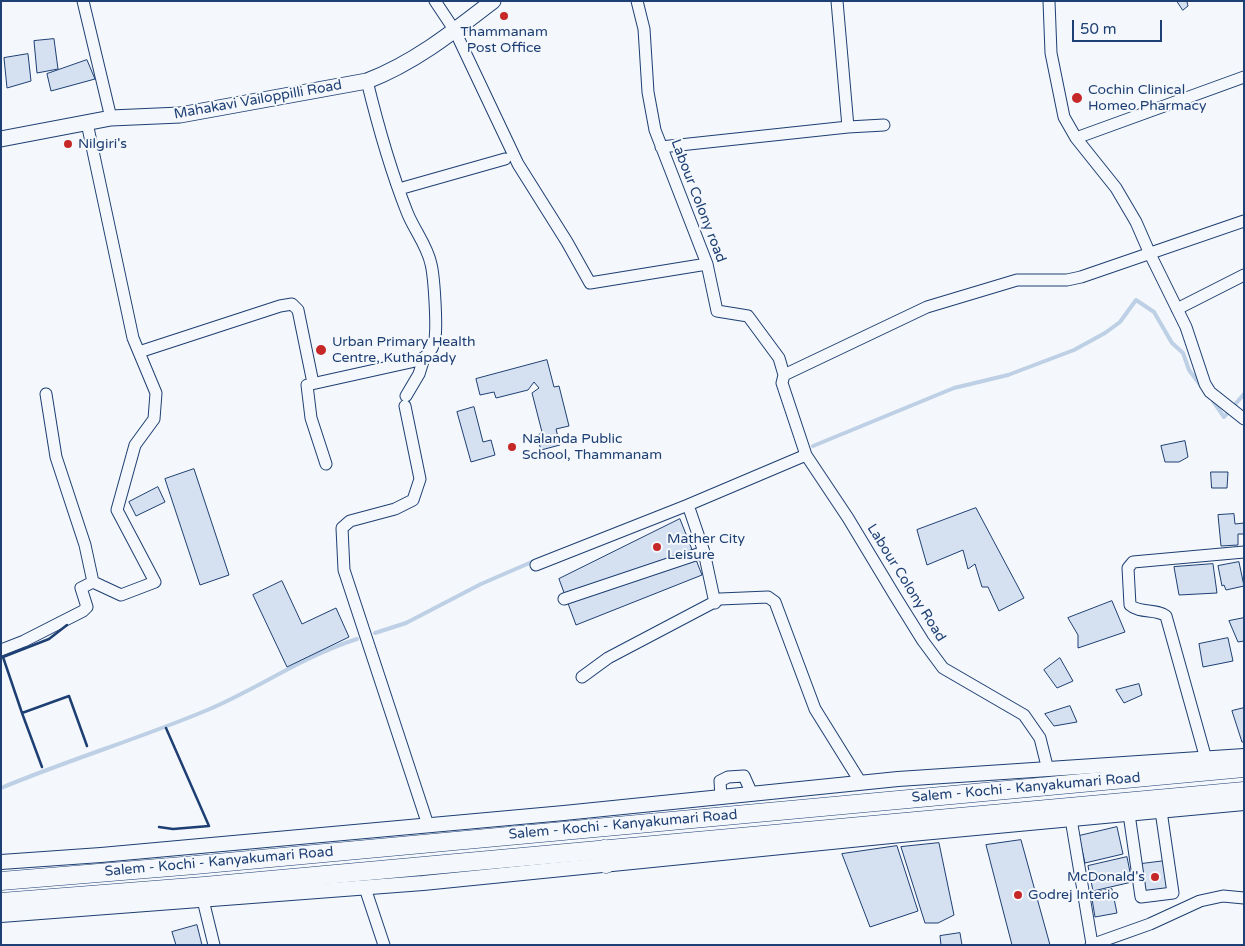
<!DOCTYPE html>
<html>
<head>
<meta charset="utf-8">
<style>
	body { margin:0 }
	#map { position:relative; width:1245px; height:946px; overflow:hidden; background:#f4f7fb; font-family:"Varela Round",sans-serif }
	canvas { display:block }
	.frame { position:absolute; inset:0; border:2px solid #1d3f73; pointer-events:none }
	.scale { position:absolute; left:1072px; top:20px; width:90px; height:22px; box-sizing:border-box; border:2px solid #1d3f73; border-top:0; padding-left:6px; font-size:15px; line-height:18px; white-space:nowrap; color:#1d3f73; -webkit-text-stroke:4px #f4f7fb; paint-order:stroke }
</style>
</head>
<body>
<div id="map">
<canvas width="1245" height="946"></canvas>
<div class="frame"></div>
<div class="scale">50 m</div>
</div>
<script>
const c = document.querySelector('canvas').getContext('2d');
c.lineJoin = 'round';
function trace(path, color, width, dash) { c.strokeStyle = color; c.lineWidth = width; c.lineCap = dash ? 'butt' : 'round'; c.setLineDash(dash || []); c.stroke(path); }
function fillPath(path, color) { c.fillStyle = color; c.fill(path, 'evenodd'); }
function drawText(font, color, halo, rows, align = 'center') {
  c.font = font + ' "Varela Round",sans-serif'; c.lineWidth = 4; c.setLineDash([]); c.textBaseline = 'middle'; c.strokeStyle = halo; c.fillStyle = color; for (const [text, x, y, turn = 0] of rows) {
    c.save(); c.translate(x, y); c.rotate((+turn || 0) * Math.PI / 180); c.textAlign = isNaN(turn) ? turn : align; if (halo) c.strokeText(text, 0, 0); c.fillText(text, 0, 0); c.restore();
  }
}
const stream = new Path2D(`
	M1213 401 1224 417 1244 394
	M813 446 954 388 1008 375 1074 350 1105 333 1120 322 1136 300 1154 312 1172 343 1183 353 1189 370 1201 386
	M375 633 406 623 481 584 534 561
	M1 788C68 760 138 739 205 711 256 690 303 656 357 639`);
const building = new Path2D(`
	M1177 1H1189L1187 2 1188 6 1183 10Z
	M54 39 58 69 37 73 34 41Z
	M28 54 31 81 7 88 4 58Z
	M87 60 95 79 51 91 47 74Z
	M547 360 554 387 559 386 569 426 556 429 560 445 541 450 537 436 542 432 532 393 539 388 534 382 528 390 496 398 494 392 480 395 476 379Z
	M474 407 483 442 491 440 495 455 471 462 457 412Z
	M1185 441 1188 457 1179 462H1165L1161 446Z
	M194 469 229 575 200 585 165 479Z
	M1211 472H1228L1227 488H1212Z
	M158 487 165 502 136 516 129 502Z
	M976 508 1024 598 999 611 988 587H982L975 564 968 569 963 550 927 565 917 530Z
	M1234 514 1235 524 1244 523V534H1238V545L1221 546 1218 515Z
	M680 519 702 575 576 625 559 579Z
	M1239 562 1244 586 1226 590 1224 585 1222 586 1218 566Z
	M1213 564 1217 593 1179 595 1174 567Z
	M282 581 302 624 336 608 349 637 287 667 253 595Z
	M1112 601 1125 632 1078 648V635L1068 618Z
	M1244 618V641L1238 642 1229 621Z
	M1228 638 1233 661 1203 667 1199 644Z
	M1060 658 1073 681 1057 688 1044 670Z
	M1139 684 1142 695 1124 703 1116 690Z
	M1070 706 1077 722 1054 726 1045 714Z
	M1244 708V742H1242L1232 711Z
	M1117 827 1123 854 1085 863 1079 836Z
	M1021 840 1050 945H1012L986 845Z
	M939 843 954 915 938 923H925L901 847Z
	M897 846 918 911 870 927 842 854Z
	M1127 857 1132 882 1093 891 1088 866Z
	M1165 861 1169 890 1144 894 1141 864Z
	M1112 889 1117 913 1095 917 1091 893Z
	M197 925 202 945H176L172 932Z
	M960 933 962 945H941L940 936Z`);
const minor = new Path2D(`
	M83 1 111 118
	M435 1 455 31 518 164 567 242 590 283 707 264
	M637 1 644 29 648 92 655 130 707 264 717 311 748 316 779 358 784 375
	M837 1 848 127
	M1049 1 1051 53 1064 117 1076 138 1116 188 1136 222 1150 254 1186 327 1205 384 1210 392 1244 419
	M87 123 133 338 156 393 154 419 135 445 117 510 155 582 121 595 93 582
	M1076 138 1244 77
	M661 147 848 127 884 125
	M399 189 505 159
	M1177 309 1244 275
	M139 352 280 306 292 304 298 310 313 383
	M784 375 782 383 806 455 848 518 895 596 923 641 943 668 1024 715 1040 738 1048 770
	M784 375 927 307 1017 280H1067L1081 277 1244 221
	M406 396 419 374 424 358
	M405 406 420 479 413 500 395 509 350 521 342 528 344 570 428 825
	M326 464 311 418 307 385 420 360C427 356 432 351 434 343 438 332 434 276 431 264 427 245 414 230 407 212 390 169 378 126 367 81
	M688 505 806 455
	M536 565 688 505 704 552 715 603
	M564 599 704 552
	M1 650 24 641 83 611 87 607 81 588 93 582 85 545 56 457 46 394
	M582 677 608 658 720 599 768 597 775 602 815 709 861 783
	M1206 759 1166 616C1156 608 1140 614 1130 605L1128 568 1133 562 1244 552
	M721 797 720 781 728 777 744 776 752 794
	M1129 814 1141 897 1173 893 1161 811
	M1071 819 1092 944
	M365 888 384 945
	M203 900 214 945
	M1091 945 1150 924 1200 901 1223 896 1244 898`);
const tertiary = new Path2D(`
	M1 862 101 855 564 813 898 779 1244 756
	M1 915 423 883 911 834 1244 803`);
const secondary = new Path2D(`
	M1 139 111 118 180 115 367 81C414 63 453 32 493 1`);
const trunk = new Path2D(`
	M604 849 606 864
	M1 881 195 865 1244 768
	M1 902 204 886 1244 791`);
const wall = new Path2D(`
	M67 625 49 639 3 657 22 713 69 696 87 746
	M22 713 42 767
	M159 827 173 829 209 826 166 728`);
const markers = [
	[504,16,5,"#c62828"],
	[1077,98,6,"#c62828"],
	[68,144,5,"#c62828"],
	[321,350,6,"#c62828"],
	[512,447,5,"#c62828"],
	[657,547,5,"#c62828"],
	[1155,877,5,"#c62828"],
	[1018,895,5,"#c62828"]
];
const poiNames = [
	["Thammanam",504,32,"center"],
	["Post Office",504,48,"center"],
	["Cochin Clinical",1088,90],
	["Homeo Pharmacy",1088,106],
	["Nilgiri's",78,144],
	["Urban Primary Health",332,342],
	["Centre, Kuthapady",332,358],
	["Nalanda Public",522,439],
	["School, Thammanam",522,455],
	["Mather City",667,539],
	["Leisure",667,555],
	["McDonald's",1145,877,"right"],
	["Godrej Interio",1028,895]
];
const streetNames = [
	["Mahakavi Vailoppilli Road",258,100,-10],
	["Labour Colony road",698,201,69],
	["Labour Colony Road",906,583,58],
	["Salem - Kochi - Kanyakumari Road",1026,788,-5],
	["Salem - Kochi - Kanyakumari Road",623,825,-5],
	["Salem - Kochi - Kanyakumari Road",219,862,-5]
];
trace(stream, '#bed0e5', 4);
fillPath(building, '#d5e0f0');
trace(building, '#1d3f73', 1);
trace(minor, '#1d3f73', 13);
trace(tertiary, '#1d3f73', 16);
trace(secondary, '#1d3f73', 17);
trace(trunk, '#1d3f73', 19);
trace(minor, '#f4f7fb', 11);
trace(tertiary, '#f4f7fb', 14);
trace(secondary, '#f4f7fb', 15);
trace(trunk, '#f4f7fb', 18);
trace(wall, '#1d3f73', 2.5);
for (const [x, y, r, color] of markers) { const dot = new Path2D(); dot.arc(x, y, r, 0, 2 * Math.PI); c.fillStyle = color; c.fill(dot); trace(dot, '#f4f7fb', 2); }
drawText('14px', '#1d3f73', '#f4f7fb', poiNames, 'left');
drawText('14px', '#1d3f73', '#f4f7fb', streetNames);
</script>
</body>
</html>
